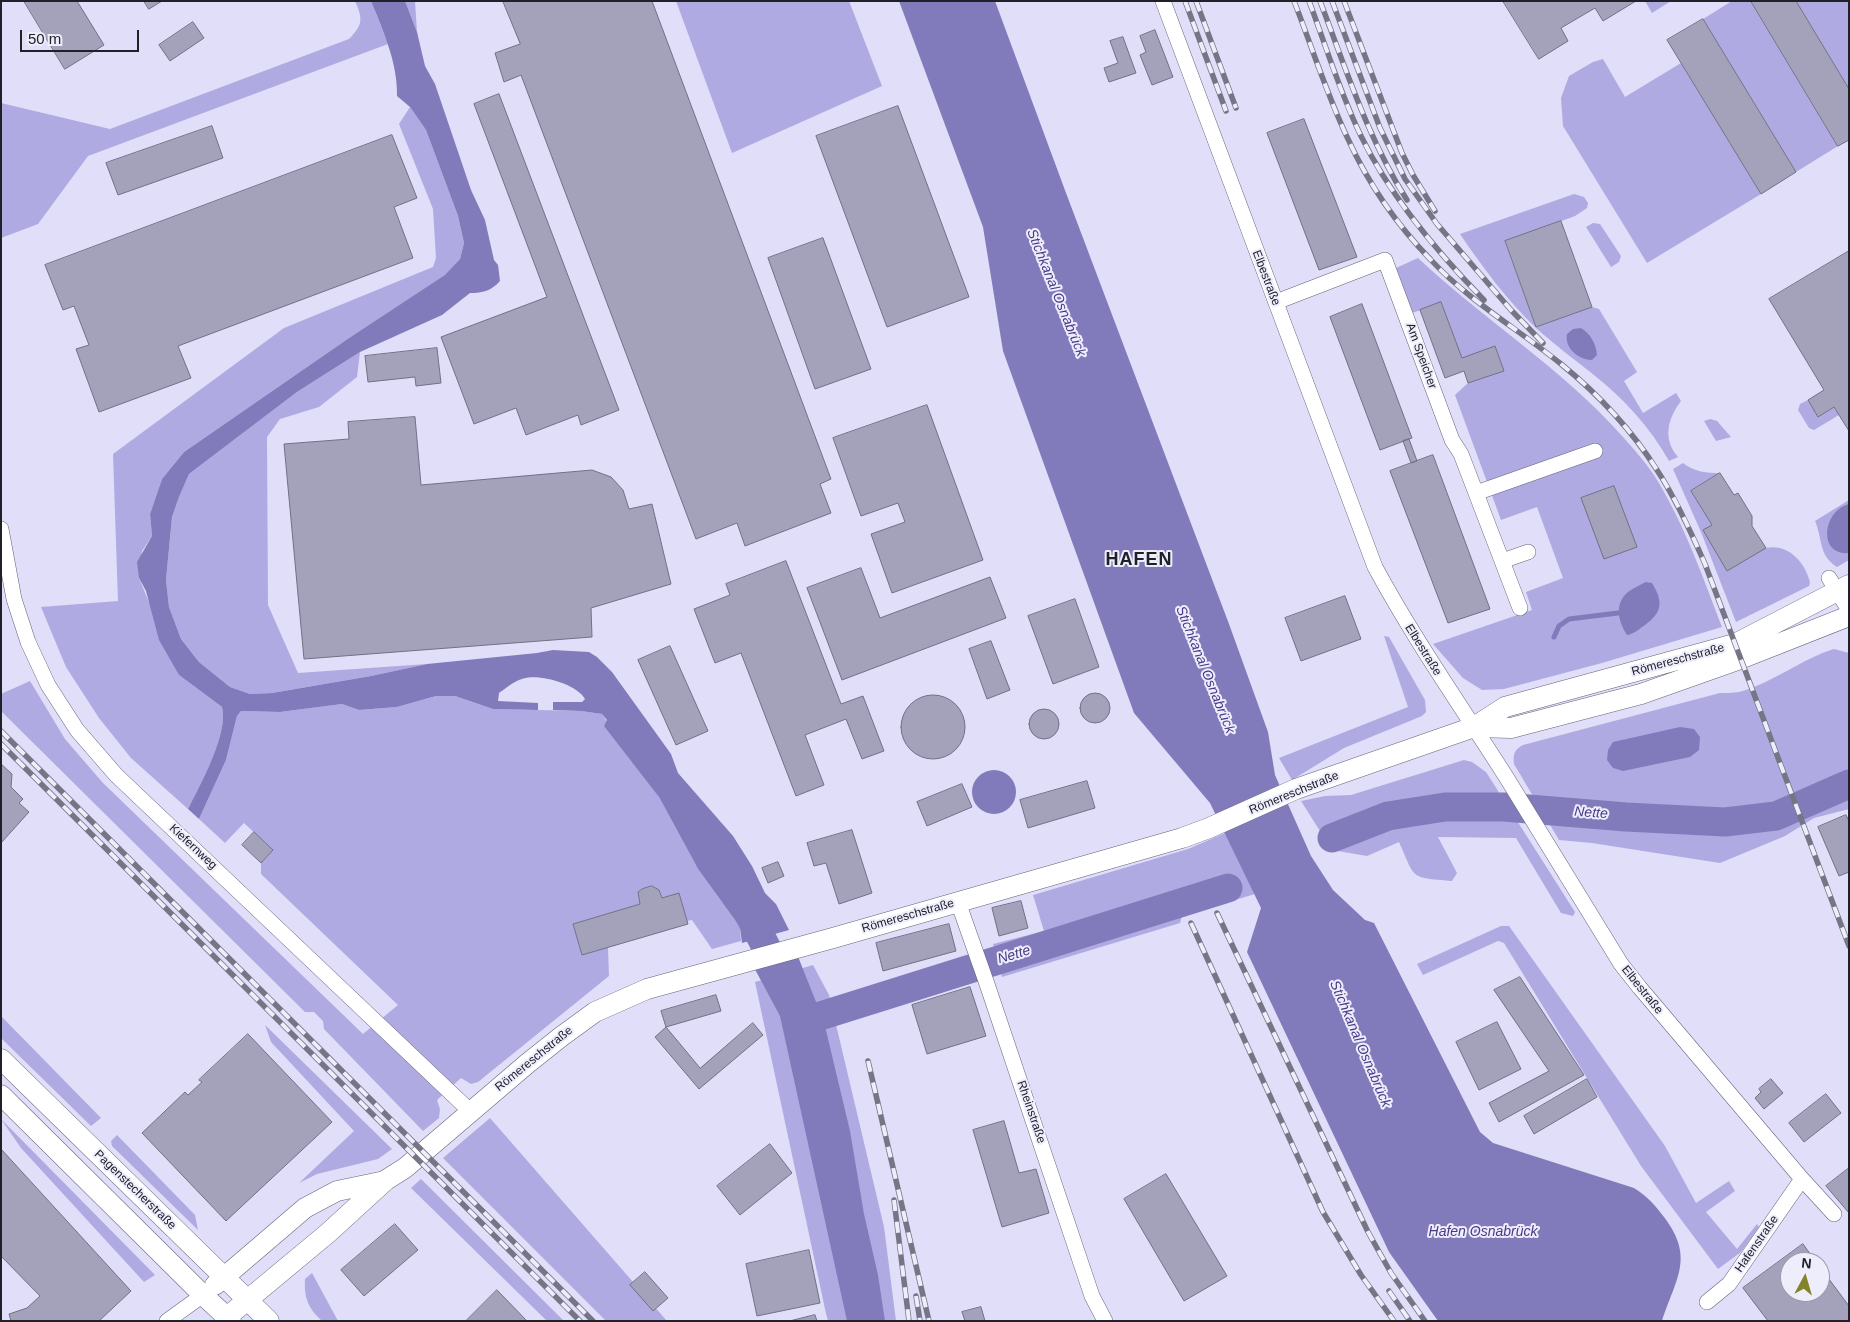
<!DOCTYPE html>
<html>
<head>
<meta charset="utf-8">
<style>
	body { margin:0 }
	#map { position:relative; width:1850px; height:1322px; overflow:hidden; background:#e0def8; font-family:Arial,sans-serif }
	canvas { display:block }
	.frame { position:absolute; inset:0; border:2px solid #202029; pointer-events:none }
	.north { position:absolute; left:1780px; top:1252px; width:50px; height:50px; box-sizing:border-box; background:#eeedfc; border:1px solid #9c9ba8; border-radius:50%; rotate:6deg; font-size:14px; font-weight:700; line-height:20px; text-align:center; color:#202029 }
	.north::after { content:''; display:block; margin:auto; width:18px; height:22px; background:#84832c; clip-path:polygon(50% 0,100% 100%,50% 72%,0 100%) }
	.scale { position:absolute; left:20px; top:30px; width:119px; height:22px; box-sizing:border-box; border:2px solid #202029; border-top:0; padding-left:6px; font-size:15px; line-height:18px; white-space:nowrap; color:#202029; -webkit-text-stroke:4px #eeedfc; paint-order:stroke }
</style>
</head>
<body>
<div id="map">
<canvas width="1850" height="1322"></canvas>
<div class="frame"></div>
<div class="north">N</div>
<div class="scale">50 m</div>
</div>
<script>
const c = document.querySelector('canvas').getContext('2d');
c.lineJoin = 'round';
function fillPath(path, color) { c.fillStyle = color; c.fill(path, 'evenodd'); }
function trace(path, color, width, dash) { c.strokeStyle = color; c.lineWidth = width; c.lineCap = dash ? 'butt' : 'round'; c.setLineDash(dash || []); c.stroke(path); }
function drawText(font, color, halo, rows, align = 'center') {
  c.font = font + ' Arial,sans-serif'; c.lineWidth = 4; c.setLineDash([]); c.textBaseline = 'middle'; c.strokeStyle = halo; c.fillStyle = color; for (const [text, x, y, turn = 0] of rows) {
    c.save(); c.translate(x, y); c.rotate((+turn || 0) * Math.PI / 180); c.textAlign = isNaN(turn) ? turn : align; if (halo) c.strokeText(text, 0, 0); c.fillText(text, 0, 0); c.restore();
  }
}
const green = new Path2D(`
	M355 1H371L388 44 88 156 38 224 1 238V103L110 129 349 39C363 25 363 19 355 1Z
	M405 1H415L417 32Z
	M676 1H849L882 86 732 153Z
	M1645 1H1671L1652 13Z
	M1732 1H1751L1838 146 1796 172 1703 19Z
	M1796 1H1849V89Z
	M1603 59 1625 97 1681 63 1761 194 1647 263 1563 126 1561 98 1569 76 1593 62Z
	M410 107 426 130 458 216 464 243 460 259 446 275 349 338 184 452 162 479 150 514 152 536 142 551 139 578 179 675 222 707C229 733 200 785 188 809L131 758 99 718 66 667 41 607 118 601 113 454 284 328 433 267 436 258 433 209 399 124Z
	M1574 194 1584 197 1588 203 1587 208 1575 216 1505 242 1536 327 1592 307 1599 309 1637 372 1624 381 1643 413 1676 393 1681 401C1668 418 1662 439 1678 457L1669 461C1650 427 1624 399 1594 375 1575 360 1555 345 1537 329 1507 300 1483 268 1460 234Z
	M1593 223 1600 224 1621 256 1619 262 1611 267 1586 227Z
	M1418 258C1484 320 1563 369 1623 437 1634 449 1645 462 1654 475 1684 523 1702 575 1722 627L1602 663 1504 689 1482 690 1463 678 1433 644 1532 610 1526 592 1563 578 1537 507 1501 520 1455 395 1468 383 1503 371 1462 358 1441 303 1412 313 1396 268Z
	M360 352 357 377 319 407 280 419 267 437 268 605 298 673 427 664 371 676 272 693 250 694 230 687 199 662 181 639 169 607 166 580 172 517 179 497 189 474 297 392Z
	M1808 400 1818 416 1834 407 1839 415 1814 430 1809 428 1798 410 1800 404Z
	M1710 419 1717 421 1731 437 1716 441 1704 421Z
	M1683 463C1694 472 1707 473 1720 473L1691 491 1712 525 1766 548C1788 543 1805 562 1810 582L1809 586 1736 622 1701 532 1673 469Z
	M1849 500V560L1837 567C1818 555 1823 539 1815 521Z
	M1384 636 1389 637 1425 700 1426 712 1422 716 1344 748 1292 780 1279 758 1408 707Z
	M1834 649 1849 653V809L1814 818 1785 836 1720 863 1592 843 1559 840 1514 764C1513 754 1514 750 1523 745L1720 693C1726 693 1733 693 1739 692 1773 683 1801 659 1834 649Z
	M30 681 65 739 103 783 363 1034 398 1005 261 874V863L273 850 244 823 225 843 199 819 226 760 237 716 241 711 280 712 342 704 359 710 397 707 436 696H455L493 709 581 711 602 714 659 797 698 869 740 927 741 941 712 949 692 920 687 921 679 894 662 898 659 890 652 886 642 889 638 892 640 904 573 924 582 955 608 947 609 976 478 1082 471 1084 461 1078 437 1100 440 1109 439 1118 423 1131 324 1029 323 1021 314 1012H305L1 711V694Z
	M1464 760 1472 762 1486 772 1575 912 1573 916 1561 913 1516 838 1438 837 1457 873 1452 881C1409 877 1416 880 1399 842L1367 856 1332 850 1301 801 1325 796 1351 795Z
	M1225 833 1255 894 1182 916 1180 923 1002 977 993 944 1044 931 1033 895 1188 849Z
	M1501 926H1509L1665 1146 1696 1203 1729 1181 1735 1191 1706 1212 1737 1249 1757 1224 1759 1227 1741 1252 1718 1269 1641 1166 1504 943 1498 941 1423 975 1417 964Z
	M813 965 829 995 884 1227 896 1321H828L825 1309 755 982Z
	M1 1016 101 1118 91 1126 1 1038Z
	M265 1025 392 1149 378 1159 317 1174 299 1183 354 1131 271 1042Z
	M490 1118 667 1321H606L443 1158Z
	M1 1119 155 1275 144 1282 21 1148Z
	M117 1135 195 1215 198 1230 112 1146 111 1141Z
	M421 1179 564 1321H547L411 1188Z
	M312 1273 338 1321H322C308 1308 304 1298 305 1279Z`);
const water = new Path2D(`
	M371 1H405L417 32 425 66 435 84 471 190 485 220 494 260 498 265 500 281C491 291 483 293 470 293L442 315 360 352 297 392 189 474 179 497 172 517 166 580 169 607 181 639 199 662 230 687 250 694 272 693 371 676 427 664 537 653 553 650 589 652 597 657 612 672 671 754 678 773 733 836 752 866 765 893 776 904 789 930 742 943 740 927 698 869 659 797 604 726 607 720 602 714 581 711 553 710V702H582L585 699C577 684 538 673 522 679 514 681 505 689 499 693L498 701 538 703V710L493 709 455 696H436L397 707 359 710 342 704 280 712 241 711 237 716 226 760 199 819 188 809C200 785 229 733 222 707L179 675 159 640 146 591 139 578 137 562 152 536 150 514 162 479 184 452 349 338 445 275 460 259 464 243 458 216 426 130 410 107 397 96C398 63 383 31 371 1Z
	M899 1H995L1066 193 1229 624 1268 732 1275 775 1311 856 1333 890 1365 920 1374 923 1480 1132 1493 1143 1634 1188C1648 1197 1654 1204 1664 1217 1695 1258 1676 1278 1662 1321H1438L1389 1252 1247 952 1261 908 1210 803 1134 713 1003 351 983 227Z
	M1581 328C1591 334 1596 344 1597 355L1592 360C1579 360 1564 348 1567 334L1573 329Z
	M1849 504V553C1818 556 1822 511 1849 504Z
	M1646 582 1652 583C1663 601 1663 612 1645 625 1639 629 1634 634 1627 635 1618 621 1614 604 1628 592 1633 588 1640 585 1646 582Z
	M1680 727 1694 729 1700 737 1699 750 1690 757 1623 771 1613 768 1607 760 1608 750 1613 742Z
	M972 792a22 22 0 1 1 44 0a22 22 0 1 1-44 0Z
	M795 949 824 1022 850 1131 864 1214 878 1275 885 1321H847L780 1016 750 960Z`);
const stream = new Path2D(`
	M1554 637 1559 626 1569 619 1618 613`);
const river = new Path2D(`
	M1332 838 1388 816 1445 807H1504L1626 817 1725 822 1776 816 1849 784
	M743 903 784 981
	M801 1022 1228 888`);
const building = new Path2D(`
	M24 1H77L104 45 65 69Z
	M144 1H162L149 9Z
	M503 1H652L831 479 820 484 831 513 745 546 737 523 696 539 521 75 504 82 495 53 520 44Z
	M1503 1H1636L1603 21 1595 8 1561 28 1568 41 1539 59Z
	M1751 1H1796L1849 89V140L1838 146Z
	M1703 19 1796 172 1761 194 1667 40Z
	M193 22 204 38 170 61 159 45Z
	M1155 30 1173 77 1152 85 1140 55 1146 52 1140 36Z
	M1123 37 1136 73 1109 82 1104 68 1118 63 1110 41Z
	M499 94 619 410 581 425 578 415 526 435 516 408 474 424 441 337 547 297 474 104Z
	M898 106 969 297 887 327 816 136Z
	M1304 119 1357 257 1319 270 1267 133Z
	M212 126 223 158 118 195 106 163Z
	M392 135 417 198 394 207 413 258 178 346 191 378 99 412 76 349 89 345 74 306 63 310 45 265Z
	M1561 221 1592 307 1536 327 1505 241Z
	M823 238 871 369 815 389 768 258Z
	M1849 251V431L1834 407 1818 417 1808 400 1824 390 1769 299Z
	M1441 302 1462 358 1495 346 1504 371 1468 383 1464 371 1445 378 1420 310Z
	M1362 304 1412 438 1380 450 1330 317Z
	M437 348 441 383 416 386 415 377 368 382 365 356Z
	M927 405 983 560 892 593 871 534 905 522 898 503 861 516 833 438Z
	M415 417 421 485 592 470 611 477 623 490 629 509 652 504 671 584 591 608 592 637 304 659 284 444 349 439 348 422Z
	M1409 439 1417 461 1411 463 1403 441Z
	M1433 455 1490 609 1448 623 1390 471Z
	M1720 473 1734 495 1738 493 1752 516V526L1766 548 1727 571 1703 530 1712 525 1691 491Z
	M1614 486 1637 547 1604 559 1581 498Z
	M786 561 841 704 863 696 884 751 862 759 846 719 805 735 824 785 796 796 741 653 715 663 694 609 730 595 726 584Z
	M861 568 880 618 990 577 1006 618 842 680 807 588Z
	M1345 596 1361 639 1301 661 1285 618Z
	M1075 599 1099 667 1053 684 1028 616Z
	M991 641 1010 690 987 699 969 649Z
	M670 646 708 731 676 745 638 660Z
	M1080 708a15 15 0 1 1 30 0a15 15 0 1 1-30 0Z
	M901 727a32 32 0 1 1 64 0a32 32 0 1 1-64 0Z
	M1029 724a15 15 0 1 1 30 0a15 15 0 1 1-30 0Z
	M1 764 12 774 11 787 23 799 19 803 29 812 1 843Z
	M1087 781 1095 808 1028 828 1020 800Z
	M962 784 972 807 927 826 917 802Z
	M1846 815 1849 821V872L1839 876 1818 827Z
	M852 830 872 893 839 904 826 863 814 866 807 843Z
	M254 832 273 850 261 863 242 845Z
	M778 862 784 876 768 883 762 868Z
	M652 886 659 890 662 898 679 893 688 924 582 955 573 924 640 904 638 892 642 889Z
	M1021 901 1028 928 999 936 992 908Z
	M949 924 956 951 883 971 876 943Z
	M1520 977 1584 1075 1499 1122 1489 1103 1549 1071 1494 990Z
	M970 987 986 1036 927 1054 912 1005Z
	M716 995 721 1011 666 1027 661 1011Z
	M1497 1022 1521 1069 1479 1090 1456 1042Z
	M753 1023 763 1035 699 1089 655 1037 666 1027 700 1068Z
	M248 1034 332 1122 226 1221 142 1133 185 1092 188 1095 202 1082 199 1080Z
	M1587 1079 1597 1097 1534 1134 1524 1116Z
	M1771 1079 1783 1093 1764 1109 1755 1098 1761 1092 1759 1089Z
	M1826 1094 1841 1113 1804 1142 1789 1123Z
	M1004 1121 1019 1173 1036 1169 1049 1213 1002 1227 973 1130Z
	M770 1144 792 1173 740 1215 717 1186Z
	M1 1149 131 1291 99 1321H11L9 1314 27 1308 40 1296 1 1256Z
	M1849 1168V1213L1826 1186Z
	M1166 1174 1227 1276 1184 1301 1124 1199Z
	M395 1224 418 1250 364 1296 341 1270Z
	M1803 1244 1816 1262H1790V1292H1820V1267L1849 1306V1321H1768L1743 1288Z
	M809 1250 820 1303 757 1316 746 1264Z
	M645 1272 668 1298 653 1311 630 1285Z
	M497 1290 527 1321H466Z
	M981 1307 985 1321H965L962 1312Z
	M815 1315 817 1321H790Z`);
const minor = new Path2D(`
	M1163 1 1375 567C1415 641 1463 709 1508 780 1546 841 1583 903 1621 964L1640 988 1802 1179 1834 1214
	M1276 302 1385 260 1452 440 1461 454 1520 608
	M1476 493 1595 451
	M1 529 14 599 28 642 48 685 77 730 116 775 470 1111
	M1502 561 1528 552
	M1829 578 1849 610
	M958 902 987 984 1092 1296 1105 1321
	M1707 1302 1729 1284 1802 1179
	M167 1321 203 1295`);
const major = new Path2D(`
	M1474 727 1511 728 1641 694 1740 659 1849 616
	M1 1059 269 1321
	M1 1095 203 1295 231 1321
	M215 1285 305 1208 337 1191 385 1181
	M227 1317 328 1233 386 1180 405 1168 528 1063 562 1036 595 1012 647 989 833 938 1182 838 1209 828 1296 789 1474 727 1505 707 1735 644 1849 585`);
const rail = new Path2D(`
	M1185 1 1226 111
	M1196 1 1236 108
	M1294 1C1312 47 1327 95 1348 139 1368 183 1397 225 1431 260 1469 301 1518 329 1561 364 1598 394 1631 429 1657 470 1676 499 1691 532 1705 564L1849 946
	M1309 1C1326 46 1340 93 1361 136 1390 196 1437 252 1484 300
	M1320 1C1346 69 1368 139 1407 200
	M1332 1 1380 128 1405 179 1437 224 1511 310 1543 343
	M1344 1 1402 153 1413 175 1435 211
	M1 731 593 1321
	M1 744 580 1321
	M1217 913 1368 1232 1391 1273 1425 1321
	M1191 923 1323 1212 1361 1275 1394 1321
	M868 1061 929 1321
	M894 1200 909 1321
	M1389 1291 1410 1321
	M916 1296 920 1321`);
const streetNames = [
	["Elbestraße",1266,278,69],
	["Am Speicher",1421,356,70],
	["Elbestraße",1423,650,58],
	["Römereschstraße",1678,660,-15],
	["Römereschstraße",1294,793,-22],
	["Kiefernweg",193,847,43],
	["Römereschstraße",908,916,-16],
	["Elbestraße",1642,990,51],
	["Römereschstraße",534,1059,-39],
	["Rheinstraße",1031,1112,71],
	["Pagenstecherstraße",135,1190,44],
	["Hafenstraße",1757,1244,-55]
];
const waterNames = [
	["Stichkanal Osnabrück",1056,293,68],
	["Stichkanal Osnabrück",1205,670,68],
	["Nette",1591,813,4],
	["Nette",1014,955,-17],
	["Stichkanal Osnabrück",1360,1044,67],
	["Hafen Osnabrück",1483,1232]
];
const districtNames = [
	["HAFEN",1139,560]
];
fillPath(green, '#afaae2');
fillPath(water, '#827bbb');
trace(stream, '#827bbb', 5);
trace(river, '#827bbb', 29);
fillPath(building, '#a3a2ba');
trace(building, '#717086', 1);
trace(minor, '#66647a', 16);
trace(major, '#66647a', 21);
trace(minor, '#fff', 15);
trace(major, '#fff', 20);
trace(rail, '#767586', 5.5);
trace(rail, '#eeedfc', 4, [11]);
drawText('12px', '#202029', '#eeedfc', streetNames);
drawText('italic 14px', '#493a88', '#eeedfc', waterNames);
c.letterSpacing = '1px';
drawText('bold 18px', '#202029', '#eeedfc', districtNames);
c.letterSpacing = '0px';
</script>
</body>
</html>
